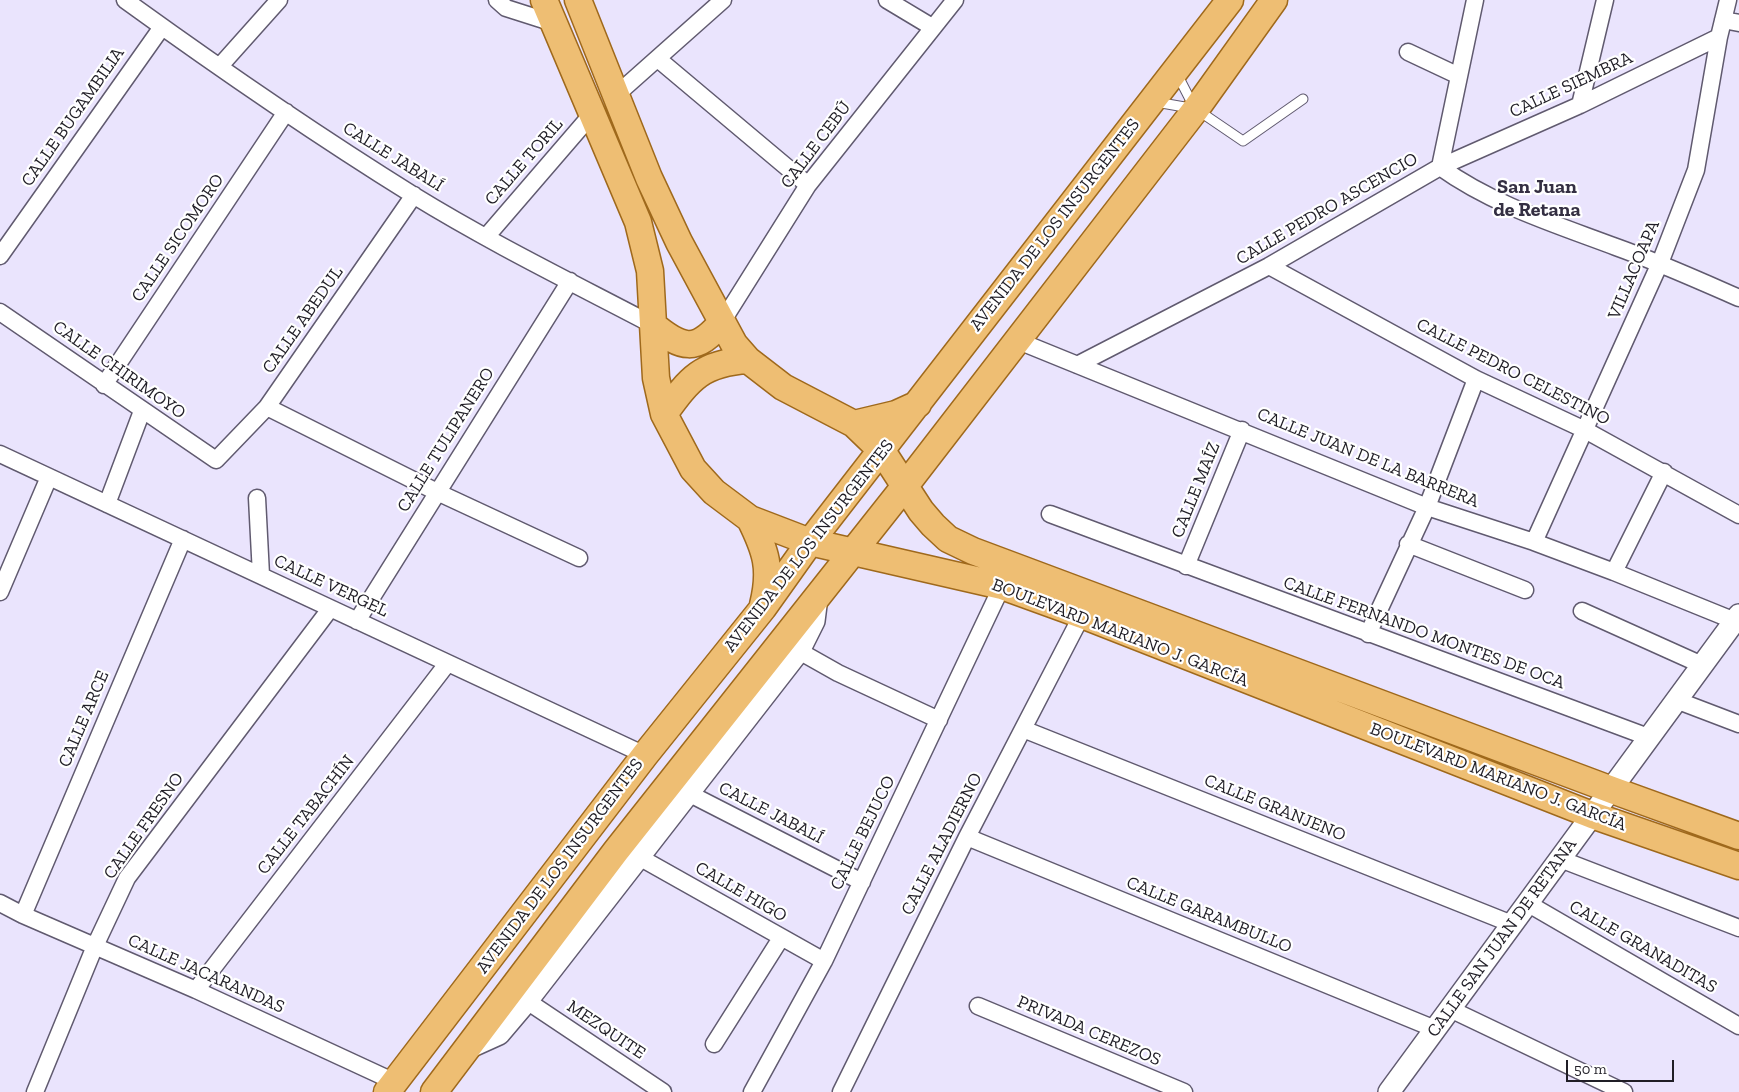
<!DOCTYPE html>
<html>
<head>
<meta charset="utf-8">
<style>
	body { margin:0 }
	#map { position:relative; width:1739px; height:1092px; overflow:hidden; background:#eae4fd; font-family:"Zilla Slab",serif }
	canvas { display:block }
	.scale { position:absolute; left:1566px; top:1060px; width:108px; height:22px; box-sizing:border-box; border:2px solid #201e26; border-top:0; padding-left:6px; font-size:15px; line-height:18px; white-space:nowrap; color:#201e26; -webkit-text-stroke:4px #fff; paint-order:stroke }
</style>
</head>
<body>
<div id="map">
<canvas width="1739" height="1092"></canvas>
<div class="scale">50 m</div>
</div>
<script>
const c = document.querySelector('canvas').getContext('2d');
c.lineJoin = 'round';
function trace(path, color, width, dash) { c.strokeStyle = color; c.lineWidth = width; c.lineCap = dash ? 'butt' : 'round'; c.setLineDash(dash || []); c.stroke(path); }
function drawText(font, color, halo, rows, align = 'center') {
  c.font = font + ' "Zilla Slab",serif'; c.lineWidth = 4.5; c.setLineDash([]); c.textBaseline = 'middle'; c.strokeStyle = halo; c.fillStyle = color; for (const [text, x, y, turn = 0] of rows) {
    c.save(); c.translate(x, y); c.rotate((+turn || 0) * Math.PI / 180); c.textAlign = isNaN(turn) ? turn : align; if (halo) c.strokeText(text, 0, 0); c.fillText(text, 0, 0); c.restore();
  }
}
const service = new Path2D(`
	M1177 74 1194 107
	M1156 102 1196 109 1243 141 1303 99`);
const minor = new Path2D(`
	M125 0C219 68 315 134 413 195 491 243 573 283 653 325
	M497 0 506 8 553 23
	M887 0 932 27
	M1723 20 1739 23
	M1408 52 1459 76
	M658 59 808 185
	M220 66 279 0
	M615 96 723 0
	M1580 105 1605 0
	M1440 167C1493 205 1555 224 1616 247 1658 262 1698 280 1739 298
	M1440 167 1475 0
	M486 237 592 114
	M0 256 162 27
	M1269 266 1476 379 1585 430 1739 515
	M0 312 216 460 267 407 414 195
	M722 322 808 185 955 0
	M1016 340 1427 507 1534 542 1614 572 1735 621
	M1077 365 1269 266 1440 167 1580 105 1719 37
	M104 385 286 112
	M267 407 437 492 579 558
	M0 454 645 755
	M257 498 261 575
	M107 504 142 411
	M1050 514 1648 737
	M1534 542 1660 263 1696 170 1719 37 1728 0
	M1408 544 1525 590
	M1186 566 1242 430
	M1614 572 1664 472
	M0 592 49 477
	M1582 611 1702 665
	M357 621 570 281
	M1368 634 1427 507 1476 379
	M799 651 838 673 939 720
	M1676 700 1739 724
	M1023 729 1512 924
	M688 793 862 882
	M967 837 1435 1029
	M639 857 824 961
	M1560 859 1739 928
	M0 903 23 915 196 990 395 1082
	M1527 903 1739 1026
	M23 915 183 539
	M196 990 447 664
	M527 1001 663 1092
	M978 1006 1184 1092
	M1450 1009 1624 1092
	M714 1044 781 938
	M35 1092 95 946 127 878 330 609
	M752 1092 824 961 1002 586
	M841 1092 967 837 1082 615`);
const tertiary = new Path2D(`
	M468 1048 499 1034 527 1001 799 651 814 621 817 597
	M1389 1092 1739 615`);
const primary = new Path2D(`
	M544 0 638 222 650 271 656 378 664 414 693 469 714 492 750 519 810 542 1002 586 1082 615 1592 815 1739 866
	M578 0 649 178 679 242 734 344 748 360 783 387 854 424 882 451 921 511 933 525 948 539 973 551 1612 790 1739 836
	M653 325C682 349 696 353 722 322
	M664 414C690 378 702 363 748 360
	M854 424 896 414 918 404
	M750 519C766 551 772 569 763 605
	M387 1092 645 755 763 608 810 542 1230 0
	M434 1092 616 851 905 486 1196 109 1274 0`);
const streetNames = [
	["CALLE SIEMBRA",1571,85,-25],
	["CALLE BUGAMBILIA",73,117,-55],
	["CALLE CEBÚ",816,145,-53],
	["CALLE JABALÍ",393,157,32],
	["CALLE TORIL",524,162,-49],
	["CALLE PEDRO ASCENCIO",1327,209,-30],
	["AVENIDA DE LOS INSURGENTES",1055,225,-52],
	["CALLE SICOMORO",178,238,-56],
	["VILLACOAPA",1634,270,-67],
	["CALLE ABEDUL",303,320,-55],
	["CALLE CHIRIMOYO",119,370,35],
	["CALLE PEDRO CELESTINO",1513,372,27],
	["CALLE TULIPANERO",446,440,-58],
	["CALLE JUAN DE LA BARRERA",1368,458,22],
	["CALLE MAÍZ",1196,490,-68],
	["AVENIDA DE LOS INSURGENTES",809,546,-52],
	["CALLE VERGEL",331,586,25],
	["BOULEVARD MARIANO J. GARCÍA",1120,633,21],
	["CALLE FERNANDO MONTES DE OCA",1424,633,20],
	["CALLE ARCE",84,719,-67],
	["BOULEVARD MARIANO J. GARCÍA",1498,777,21],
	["CALLE GRANJENO",1275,808,22],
	["CALLE JABALÍ",771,813,27],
	["CALLE TABACHÍN",306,815,-52],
	["CALLE FRESNO",144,826,-55],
	["CALLE BEJUCO",863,833,-64],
	["CALLE ALADIERNO",942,844,-63],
	["AVENIDA DE LOS INSURGENTES",560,866,-53],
	["CALLE HIGO",741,892,30],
	["CALLE GARAMBULLO",1209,915,22],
	["CALLE SAN JUAN DE RETANA",1502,938,-54],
	["CALLE GRANADITAS",1643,947,30],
	["CALLE JACARANDAS",206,974,24],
	["MEZQUITE",606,1030,34],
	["PRIVADA CEREZOS",1089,1031,23]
];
const quarterNames = [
	["San Juan",1537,187],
	["de Retana",1537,210]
];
trace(service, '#605a6f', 11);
trace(minor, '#605a6f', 19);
trace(tertiary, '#605a6f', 24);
trace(primary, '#9f691c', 29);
trace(service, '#fff', 9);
trace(minor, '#fff', 16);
trace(tertiary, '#fff', 21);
trace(primary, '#eebe73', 26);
drawText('18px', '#201e26', '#fff', streetNames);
drawText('bold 20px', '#342f42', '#fff', quarterNames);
</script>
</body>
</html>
